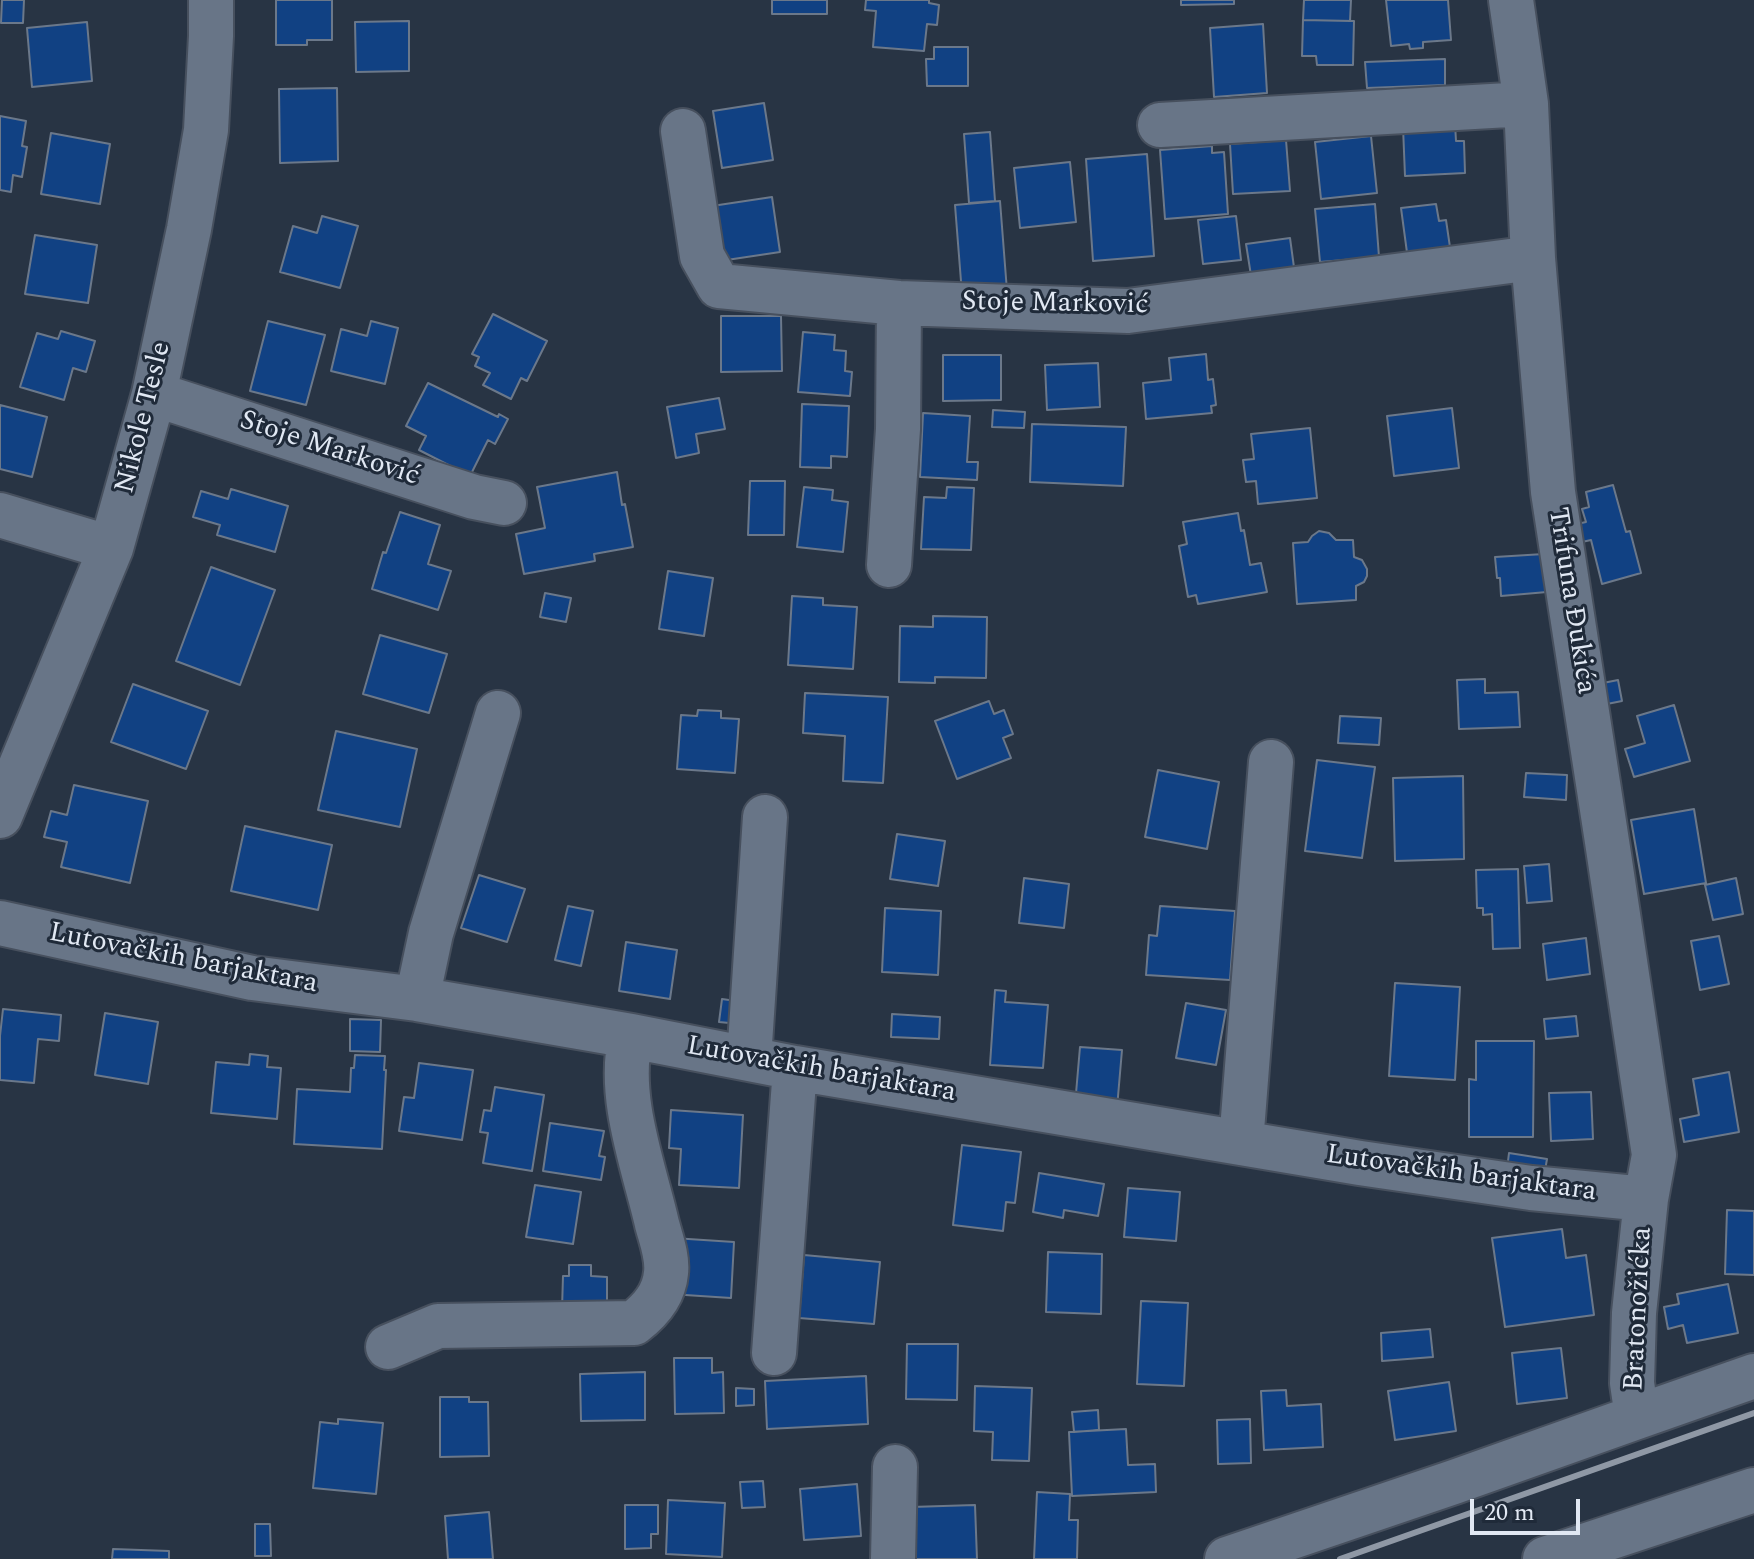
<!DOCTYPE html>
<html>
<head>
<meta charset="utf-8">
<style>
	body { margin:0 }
	#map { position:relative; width:1754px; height:1559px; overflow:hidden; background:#283444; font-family:Spectral,serif }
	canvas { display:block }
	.scale { position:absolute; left:1470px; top:1499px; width:110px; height:36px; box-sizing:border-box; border:4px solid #e1e8f3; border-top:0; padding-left:10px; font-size:24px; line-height:28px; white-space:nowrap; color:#e1e8f3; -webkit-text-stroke:6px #1f2a39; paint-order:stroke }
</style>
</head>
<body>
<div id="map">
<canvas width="1754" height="1559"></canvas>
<div class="scale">20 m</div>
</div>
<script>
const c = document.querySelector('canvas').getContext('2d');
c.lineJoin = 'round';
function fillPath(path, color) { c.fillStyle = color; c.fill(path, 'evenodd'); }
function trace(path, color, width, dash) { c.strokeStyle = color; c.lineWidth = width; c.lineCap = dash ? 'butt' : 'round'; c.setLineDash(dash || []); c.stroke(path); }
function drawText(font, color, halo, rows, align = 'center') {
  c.font = font + ' Spectral,serif'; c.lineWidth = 6; c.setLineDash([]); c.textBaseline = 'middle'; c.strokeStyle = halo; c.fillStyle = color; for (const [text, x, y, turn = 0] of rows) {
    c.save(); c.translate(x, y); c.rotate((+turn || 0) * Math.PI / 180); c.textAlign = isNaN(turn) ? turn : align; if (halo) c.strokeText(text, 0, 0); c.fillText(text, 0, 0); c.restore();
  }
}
const building = new Path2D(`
	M2 0H24L23 23H1Z
	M276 0H332V40H307V45H276Z
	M772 0H827V14H772Z
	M866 0H929V3L939 5 937 25 927 24 924 51 873 47 876 11 865 10Z
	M1181 0H1234V4L1181 5Z
	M1304 0H1351L1350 21 1303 20Z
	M1386 0H1448L1451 40 1423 42V48L1410 49 1409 44 1391 46Z
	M1303 20 1354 21 1353 65H1317L1316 56H1302Z
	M409 21V71L356 72 355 22Z
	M87 22 92 81 32 87 27 28Z
	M1263 24 1267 93 1214 97 1210 28Z
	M934 47H968V86H927L926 59H934Z
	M1445 59V85L1367 88 1365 62Z
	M337 88 338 161 280 163 279 89Z
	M764 103 773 160 722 168 713 111Z
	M0 116 26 121 22 146 27 147 22 177 13 175 11 192 0 190Z
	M1455 124 1456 141H1464L1465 173 1405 176 1403 127Z
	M990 132 995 201 969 203 964 134Z
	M51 133 110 144 100 204 41 194Z
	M1371 136 1377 193 1321 199 1315 142Z
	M1286 140 1290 191 1233 194 1230 144Z
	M1212 146V153L1224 152 1228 214 1165 219 1160 150Z
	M1147 154 1154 256 1093 261 1086 159Z
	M1070 162 1076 222 1020 228 1014 168Z
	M772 197 780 252 720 261 712 206Z
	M1000 201 1007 291 962 294 955 205Z
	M1375 204 1379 257 1320 262 1315 209Z
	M1436 204 1439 221 1446 220 1451 254 1408 260 1401 208Z
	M322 216 358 226 340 288 280 272 293 226 317 233Z
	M1236 216 1241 260 1203 264 1198 220Z
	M35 235 97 245 88 303 25 294Z
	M1290 238 1296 282 1253 288 1246 244Z
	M493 314 547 341 527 381 521 378 511 399 483 385 490 373 475 366 479 357 472 354Z
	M721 316H781L782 371 721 372Z
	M268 321 325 335 306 405 250 391Z
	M371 321 398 328 385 384 331 371 341 329 367 336Z
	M61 331 95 341 86 372 73 368 64 400 20 387 37 333 58 339Z
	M803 332 835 335 834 350 846 351 845 371 852 372 850 396 798 392Z
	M1206 354 1208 380 1213 379 1216 405 1211 406 1212 413 1146 419 1143 383 1171 380 1169 358Z
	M943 355H1001V400L943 401Z
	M1098 363 1100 407 1047 410 1045 365Z
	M428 383 498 417 499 414 508 419 495 444 488 440 470 476 419 450 426 436 406 426Z
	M719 398 725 429 696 434 699 453 676 458 667 407Z
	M802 404 849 406 847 457 831 456V468L800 467Z
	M0 405 47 417 32 477 0 469Z
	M1452 408 1459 468 1394 476 1387 416Z
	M993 410 1025 412 1024 428 992 427Z
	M923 413 970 416 967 462H978L977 480 920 477Z
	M1032 424 1126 427 1123 486 1030 482Z
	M1310 428 1317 498 1258 504 1256 481 1246 482 1243 460 1254 459 1251 434Z
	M617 472 622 505 625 504 633 547 594 554 595 561 524 574 516 534 545 528 537 487Z
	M750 481H785L784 535H748Z
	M1613 485 1626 532 1630 531 1641 573 1602 584 1591 540 1582 542 1577 524 1586 522 1582 509 1589 507 1586 492Z
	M804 487 833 490 832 500 848 502 843 552 797 547Z
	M947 487 974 488 971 550 921 549 924 497 946 498Z
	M231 489 288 506 275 552 217 535 220 525 193 517 201 491 228 499Z
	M400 512 440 525 428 564 451 571 438 610 372 589 383 552 386 553Z
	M1238 513 1241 531 1244 530 1250 565 1261 563 1267 592 1198 604 1196 595 1188 597 1179 546 1187 544 1183 522Z
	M1319 531 1329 533 1336 540H1353L1354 557 1362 560 1367 569V576L1364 582 1356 586V600L1297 604 1293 543 1308 542 1312 536Z
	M1544 554 1547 592 1501 596 1500 578H1497L1495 557Z
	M211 567 275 590 240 685 176 661Z
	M668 571 713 578 704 636 659 629Z
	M545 593 571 598 566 622 540 617Z
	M792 596 823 598V605L857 607 853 669 788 665Z
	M933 616 987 617 986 678 935 677V683L899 682 900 626 933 627Z
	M380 635 447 654 429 713 363 694Z
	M1485 679V693L1518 692 1520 727 1459 729 1457 680Z
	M1618 680 1622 701 1592 707 1588 686Z
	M133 684 208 711 186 769 111 742Z
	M805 693 888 697 883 783 843 781 845 736 803 733Z
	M989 701 994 714 1004 710 1013 734 1003 738 1011 758 957 779 935 721Z
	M1674 705 1690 761 1634 777 1625 749 1645 743 1637 716Z
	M698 710 721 711V718L739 719 735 773 677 769 681 715 697 716Z
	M1340 716 1381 718 1379 745 1338 743Z
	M336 731 417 749 400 827 318 810Z
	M1317 760 1375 767 1362 858 1305 851Z
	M1158 770 1219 782 1207 849 1145 837Z
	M1526 773 1567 775 1566 800 1524 797Z
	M1463 776 1464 859 1395 861 1393 778Z
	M74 785 148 801 130 883 61 867 67 842 44 837 51 811 67 815Z
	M1694 809 1706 883 1644 894 1631 820Z
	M245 826 332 845 318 910 231 891Z
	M897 834 945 841 938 886 890 879Z
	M1549 864 1552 901 1527 903 1524 866Z
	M1518 869 1520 948 1493 949 1492 914 1483 915V908H1477L1476 870Z
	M479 875 525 889 507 942 461 928Z
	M1024 878 1069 884 1064 928 1019 923Z
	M1736 878 1743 914 1713 920 1705 885Z
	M568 906 593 911 581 966 555 960Z
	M1160 906 1235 911 1230 980 1146 975 1149 935 1157 936Z
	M885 908 941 911 938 975 882 972Z
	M1719 936 1729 984 1700 990 1691 941Z
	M1586 938 1590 974 1547 980 1543 944Z
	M626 942 677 950 670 999 619 991Z
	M1395 983 1460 987 1455 1080 1389 1076Z
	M995 990 1006 991 1005 1002 1048 1005 1043 1068 990 1065Z
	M722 999 743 1002 740 1024 719 1022Z
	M1186 1003 1226 1010 1216 1065 1176 1058Z
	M3 1009 61 1015 59 1041 38 1039 34 1083 0 1080V1036Z
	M105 1013 158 1022 148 1084 95 1075Z
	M892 1014 940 1017 939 1039 891 1037Z
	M1576 1016 1578 1036 1546 1039 1544 1019Z
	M350 1019 381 1020 380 1052 350 1051Z
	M1476 1041H1534L1533 1137H1469V1079L1476 1080Z
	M1080 1047 1122 1050 1117 1108 1075 1105Z
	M250 1054 268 1056 267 1067 281 1068 277 1119 211 1113 216 1062 249 1065Z
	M355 1055 385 1056 384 1070H386L382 1149 294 1144 297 1089 350 1092 351 1068H354Z
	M419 1063 473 1070 462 1140 399 1131 404 1097 414 1098Z
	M1729 1072 1739 1132 1684 1142 1680 1119 1699 1115 1693 1079Z
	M495 1087 544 1095 532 1171 483 1163 488 1133 480 1132 484 1110 491 1111Z
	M1591 1092 1593 1139 1551 1141 1549 1093Z
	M671 1110 743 1115 739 1188 679 1185 681 1149 669 1148Z
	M550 1123 604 1131 599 1156 605 1157 601 1180 543 1171Z
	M962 1145 1021 1152 1015 1203 1006 1202 1003 1231 953 1225Z
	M1509 1153 1547 1159 1543 1182 1506 1177Z
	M1039 1173 1104 1184 1098 1216 1064 1210 1063 1218 1033 1212Z
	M535 1185 581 1192 573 1244 526 1237Z
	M1128 1188 1180 1192 1176 1241 1124 1237Z
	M1727 1210 1754 1211V1275L1725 1274Z
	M1562 1229 1566 1258 1586 1255 1594 1315 1505 1327 1492 1238Z
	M673 1238 734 1242 731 1298 670 1294Z
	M1048 1252 1102 1254 1101 1314 1046 1312Z
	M804 1255 880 1262 874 1324 799 1318Z
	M569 1265H591V1276L607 1277V1309H562L563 1276H569Z
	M1728 1284 1738 1333 1687 1343 1683 1325 1668 1329 1664 1307 1679 1304 1677 1294Z
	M1141 1301 1188 1303 1184 1386 1137 1384Z
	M1430 1329 1433 1357 1382 1361 1381 1333Z
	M907 1344H958L957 1400 906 1399Z
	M1561 1348 1567 1398 1517 1404 1512 1353Z
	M674 1358H712V1373L723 1372 724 1413 675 1414Z
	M645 1372V1420L581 1421 580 1374Z
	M866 1376 868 1424 767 1429 765 1381Z
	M1449 1382 1456 1431 1395 1440 1388 1391Z
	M975 1386 1032 1388 1029 1461 992 1460 993 1432 974 1431Z
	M736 1388 754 1389V1405L736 1406Z
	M1286 1390 1287 1406 1321 1404 1323 1447 1264 1450 1261 1391Z
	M440 1397H469V1402H488L489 1456 440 1457Z
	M1098 1410 1099 1430 1074 1432 1072 1412Z
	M338 1419 383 1423 376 1494 313 1488 320 1422 338 1424Z
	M1250 1419 1251 1463 1218 1464 1217 1420Z
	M1126 1429 1128 1465 1155 1464 1156 1492 1072 1496 1069 1432Z
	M763 1481 765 1507 742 1508 740 1482Z
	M857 1484 861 1536 804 1540 800 1489Z
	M1037 1492 1070 1494 1069 1520H1078L1077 1559H1034Z
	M668 1500 725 1503 722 1557 666 1554Z
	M625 1505H658V1534H651V1548L625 1549Z
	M975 1505 977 1559H913L911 1507Z
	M489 1512 493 1559H448L445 1516Z
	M255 1524H270L271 1556H255Z
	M113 1549 169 1551V1559H112Z`);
const minor = new Path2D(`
	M1160 125 1526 104
	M683 131 702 256 719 286 899 303 1128 311 1533 258
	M154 394 474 497 504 503
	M0 515 111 548
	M889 565 898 429 899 303
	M0 816 111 548 154 394 189 229 206 130 211 36V0
	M0 923 252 978 417 999 631 1036 795 1068 1360 1163 1531 1188 1646 1199
	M417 999 431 933 498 713
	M749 1059 765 817
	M1241 1143 1271 762
	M388 1347 438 1326 634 1323C651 1310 664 1295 666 1273 668 1257 661 1239 657 1224 644 1167 616 1095 631 1036
	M774 1353 795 1068
	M1637 1417 1754 1376
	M893 1559 895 1467
	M1227 1559 1454 1482 1637 1417 1632 1383 1634 1313 1646 1199 1654 1155 1608 848 1553 492 1533 258 1526 104 1511 0
	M1545 1559 1754 1490`);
const rail = new Path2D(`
	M1340 1559 1754 1413`);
const streetNames = [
	["Stoje Marković",1055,305,1],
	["Nikole Tesle",145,418,-76],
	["Stoje Marković",329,450,18],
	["Trifuna Đukića",1570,601,81],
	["Lutovačkih barjaktara",183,960,11],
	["Lutovačkih barjaktara",821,1071,10],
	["Lutovačkih barjaktara",1461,1175,8],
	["Bratonožićka",1640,1309,-87]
];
fillPath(building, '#114183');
trace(building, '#6b788a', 2);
trace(minor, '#47505e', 48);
trace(minor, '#687587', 44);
trace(rail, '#8f98a5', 6);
drawText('28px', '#e1e8f3', '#1f2a39', streetNames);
</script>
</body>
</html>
